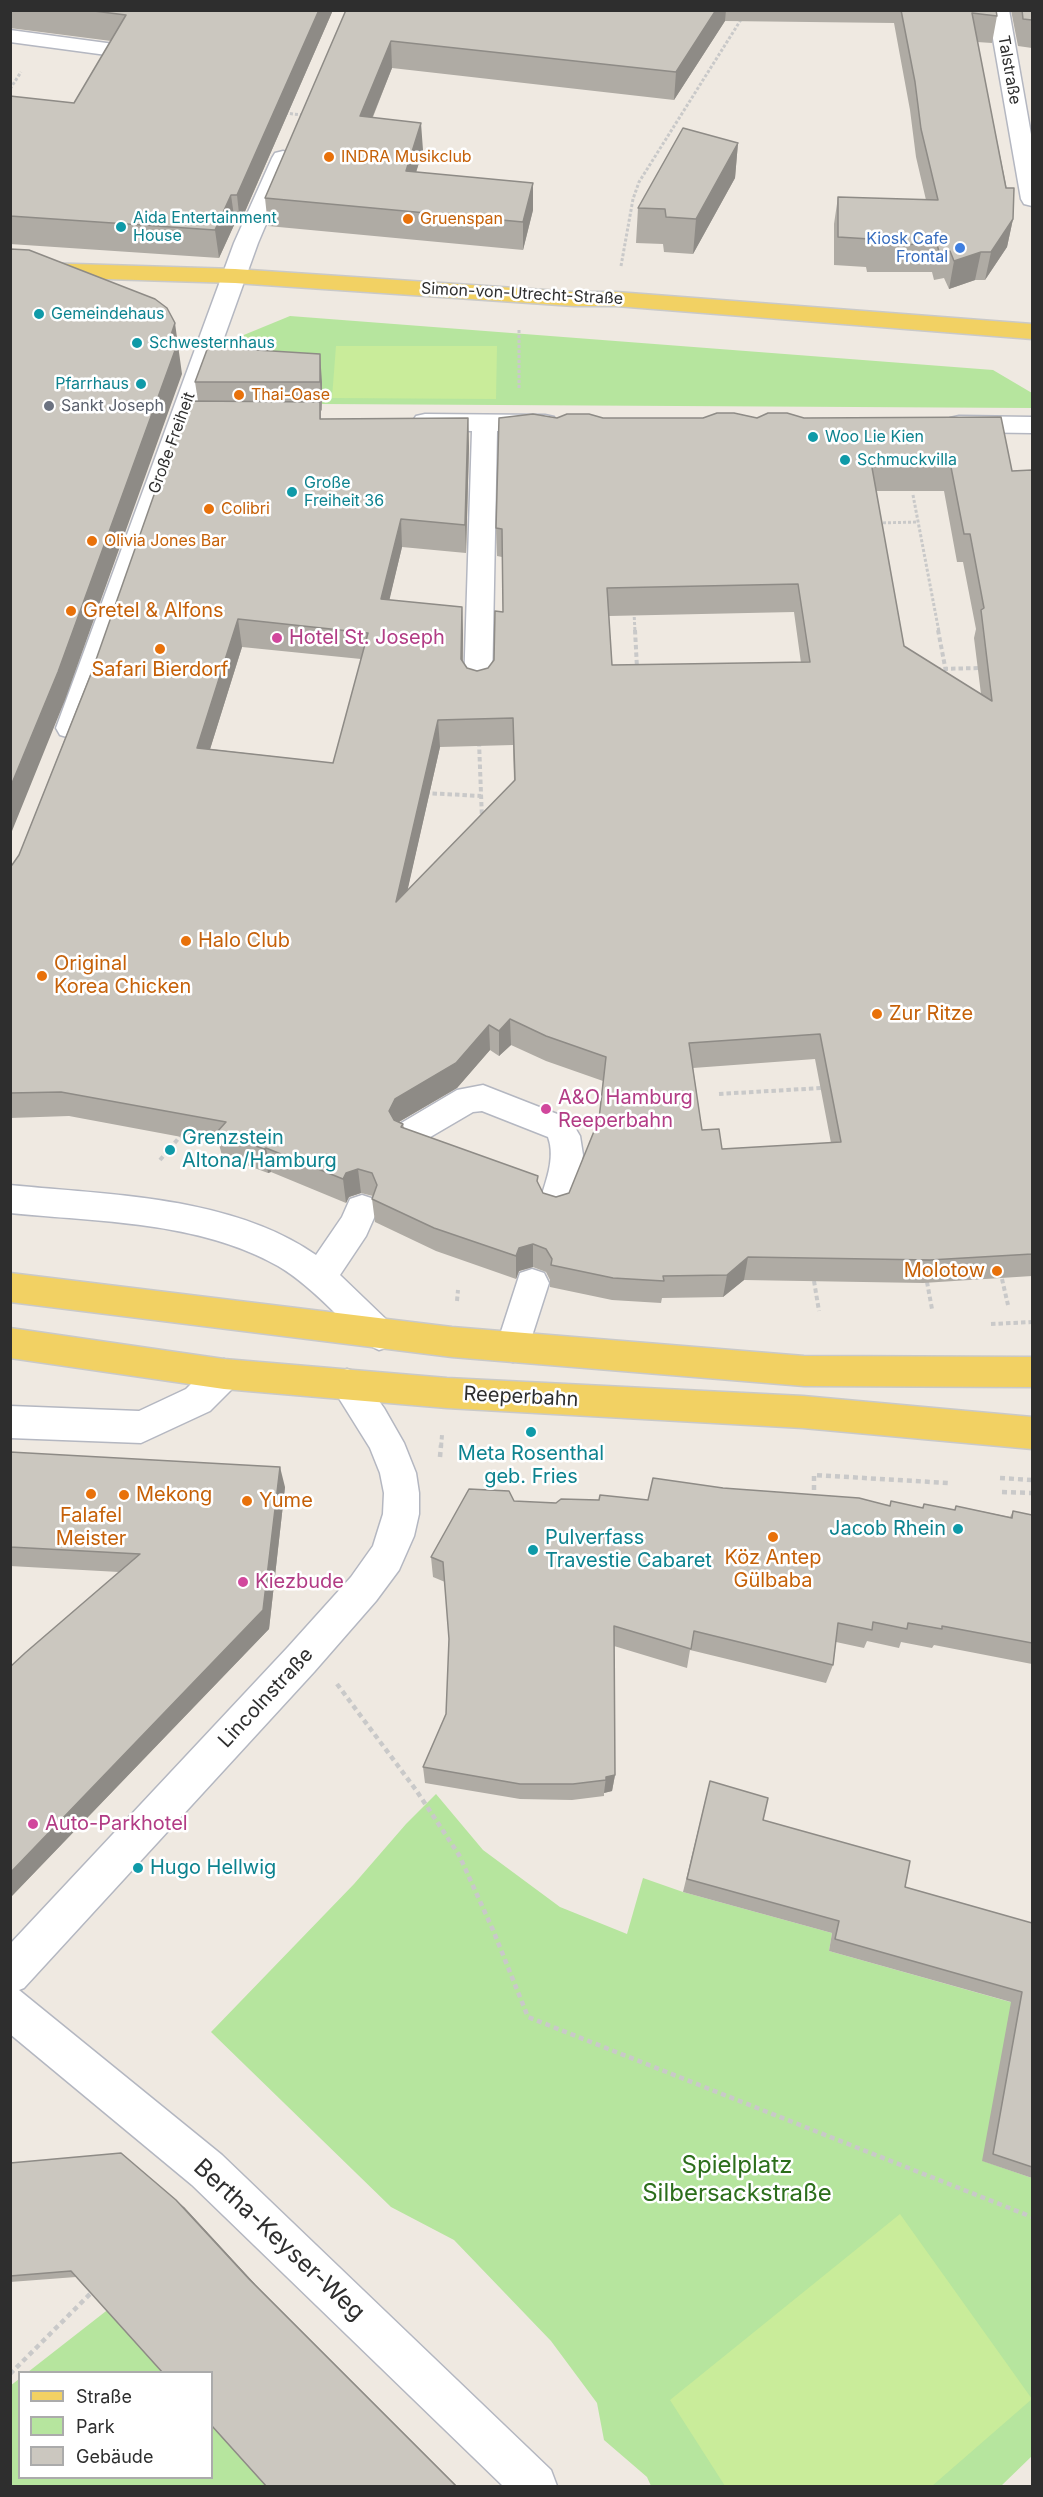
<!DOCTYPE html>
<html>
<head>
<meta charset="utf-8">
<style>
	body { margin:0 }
	#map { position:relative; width:1043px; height:2497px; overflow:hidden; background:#efe9e1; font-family:Inter,sans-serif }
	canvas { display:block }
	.frame { position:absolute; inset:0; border:12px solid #2e2e2e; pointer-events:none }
	.legend { position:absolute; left:18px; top:2371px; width:195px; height:108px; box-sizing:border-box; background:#fff; border:2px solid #ababab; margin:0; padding:8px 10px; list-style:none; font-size:18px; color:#2e2e2e }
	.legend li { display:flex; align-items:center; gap:12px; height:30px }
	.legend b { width:30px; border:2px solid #ababab }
</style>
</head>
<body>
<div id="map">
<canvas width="1043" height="2497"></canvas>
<div class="frame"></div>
<ul class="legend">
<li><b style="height:8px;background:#f2d163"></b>Straße</li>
<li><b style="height:16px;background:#b6e59e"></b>Park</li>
<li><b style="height:16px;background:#cbc7bf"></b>Gebäude</li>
</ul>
</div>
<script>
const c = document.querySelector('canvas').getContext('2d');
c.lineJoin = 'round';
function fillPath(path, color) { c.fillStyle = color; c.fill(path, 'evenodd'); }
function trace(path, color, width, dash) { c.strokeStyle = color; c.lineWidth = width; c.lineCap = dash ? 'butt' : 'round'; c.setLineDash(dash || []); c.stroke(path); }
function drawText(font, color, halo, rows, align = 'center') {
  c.font = font + ' Inter,sans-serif'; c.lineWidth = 5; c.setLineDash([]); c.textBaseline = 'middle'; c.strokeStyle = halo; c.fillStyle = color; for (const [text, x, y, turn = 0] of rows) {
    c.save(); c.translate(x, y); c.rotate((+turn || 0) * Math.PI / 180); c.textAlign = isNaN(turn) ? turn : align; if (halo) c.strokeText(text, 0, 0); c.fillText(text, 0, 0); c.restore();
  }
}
const green = new Path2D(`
	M290 316 993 370 1032 393V408L322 404V383L224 376 234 339Z
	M436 1794 483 1850 560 1907 627 1934 643 1878 683 1892 832 1933 829 1951 1021 2005 983 2161 1032 2178V2456L1001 2486H651L647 2477 604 2440 597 2403 551 2341 454 2240 391 2207 211 2032 354 1884 406 1824Z
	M110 2308 167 2372H28Z
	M19 2379 20 2478H212V2421L273 2486H11L10 2386Z`);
const pitch = new Path2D(`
	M336 346H497L496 399 332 398Z
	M900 2214 1032 2399 932 2486H725L670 2400Z`);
const pathFar2 = new Path2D(`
	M10 89 21 72
	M285 113 302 115
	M621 266 633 199 639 182 747 10
	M519 330V388
	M913 495 939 632
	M878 523 918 522
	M634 612 635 632`);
const pathFar1 = new Path2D(`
	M635 630 637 668
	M938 630 947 677
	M936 669 983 668
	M479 742 482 819
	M425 793 481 796
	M719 1094 821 1088
	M160 1160 183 1133
	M1002 1279 1008 1305
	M814 1281 819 1311
	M927 1282 932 1309
	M457 1301 458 1290
	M991 1324 1032 1322
	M441 1447 442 1435`);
const path = new Path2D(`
	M440 1457 441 1445
	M1000 1478 1032 1480
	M1002 1492 1032 1493
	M814 1499V1475L948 1483
	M337 1684 416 1790 459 1855 493 1930 528 2017 1032 2217
	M10 2374 93 2291`);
const minor = new Path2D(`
	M988 10H1009L1032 140V206L1024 204 1021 199Z
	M10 30 114 44 122 45 125 50 122 55 114 56 10 42Z
	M283 151 291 153 294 158 258 243 84 728 80 735 70 738 60 735 56 728 234 243 272 158 275 153Z
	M425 414 545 415 554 417 558 423 554 429 545 431H497L492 687 488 694 478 697 468 694 464 687 472 431 425 430 416 428 412 422 416 416Z
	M959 416 1032 417V433L959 432 950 430 946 424 950 418Z
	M483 1085 570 1119 580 1136 583 1155 577 1186 567 1214 555 1218 543 1214 539 1204C545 1183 556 1159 548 1137L482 1111 473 1112 420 1143 409 1147 398 1143 393 1134 398 1125 457 1090Z
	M10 1185C109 1195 232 1196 316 1255L342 1217 350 1199 362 1195 374 1199 378 1209 366 1236 340 1275 391 1324 396 1335 391 1346 379 1350C361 1343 351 1329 337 1315 319 1297 300 1279 278 1266 199 1221 98 1222 10 1213Z
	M532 1269 544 1273 549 1283 525 1358 513 1362 501 1358 496 1347 520 1273Z
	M224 1359 236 1363 241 1374 236 1385 210 1411 141 1443 10 1438V1406L139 1411 186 1389 212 1363Z
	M347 1369 359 1373 384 1408 404 1443 416 1473 419 1493V1514L414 1536 399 1570 376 1601 314 1672 24 1988 19 1990 222 2155 551 2470 557 2486H503L192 2185 10 2034V1944L288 1647 351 1577 373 1546 383 1514 384 1493 380 1473 370 1448 330 1384 335 1373Z`);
const major = new Path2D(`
	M10 262 235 269 574 292H616L1032 324V339L616 306H574L235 283 10 276Z
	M10 1273 452 1327 804 1356 1032 1357V1387L804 1386 452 1357 10 1302Z
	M10 1328 224 1359 447 1378 803 1396 1032 1417V1449L803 1428 447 1408 224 1389 10 1358Z`);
const wall = new Path2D(`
	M10 10H333L240 223H235L219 258 10 244V96L74 103 111 41 10 28Z
	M346 10H996L997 16 992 43 977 42 1013 219 1007 247 985 280H975L949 289 944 278 934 280 932 272H867L866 267 834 265V224L838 197 926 200 916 157 910 110 894 23 725 21 674 100 392 68 373 117 423 150 416 172 533 183V210L523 250 268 226 265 198Z
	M1011 10H1032V48L1018 46Z
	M738 143 735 178 693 254 664 252 663 244 636 243 638 208Z
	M195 382H322V411L321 410V419L468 418 469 447 466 553 402 547 389 600 462 607 463 635V662L467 668 477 671 488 668 494 660 503 612 502 557 497 556 496 528 557 418H804L1012 471 1032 470V1276L923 1283 744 1280 723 1297 662 1298 661 1303 612 1300 550 1287V1280L546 1272 533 1267 519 1271 516 1279 436 1251 375 1222 372 1199 373 1196 361 1193 349 1197 346 1203 271 1172 268 1173 222 1156 219 1144 69 1116 10 1118V865H12L19 855 198 401ZM876 491H944L957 562H963L976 629 974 638 981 694 904 646ZM794 612 801 663 612 665 609 616ZM242 647 361 659 333 763 210 749ZM513 745 514 781 407 891 440 747ZM511 1045 546 1061 603 1081 599 1119 569 1193 556 1197 543 1193 538 1184 404 1128 403 1124 399 1122 457 1088 490 1050 499 1056ZM815 1059 831 1143 722 1149 702 1130 693 1068Z
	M10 1452 285 1487 269 1629 10 1898V1667L119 1572 10 1566Z
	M723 1488 890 1505 891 1501 922 1508 924 1504 955 1510 956 1506 1010 1517 1013 1511 1032 1515V1664L934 1645 932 1648 901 1642 899 1648 867 1641 864 1648 836 1642 833 1665 826 1683 690 1650 687 1668 614 1646 615 1775 612 1791 604 1793V1796L572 1800 520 1799 425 1783 423 1767 446 1714 449 1639 445 1582 433 1577 431 1557 514 1501 556 1503 599 1500H648Z
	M710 1781 763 1820 905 1887 1032 1923V2178L982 2161 1011 2002 829 1951 832 1933 683 1892Z
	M10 2163 184 2207 255 2284 76 2277 10 2282Z`);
const shadedWall = new Path2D(`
	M319 10H333L240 223 237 195Z
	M716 10H726L725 21 674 100 676 72Z
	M391 41 392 68 362 143 360 116Z
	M421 123 423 150 408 198 406 171Z
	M738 143 735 178 693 254 696 219Z
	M533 183V210L523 250V222Z
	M231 195 235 223 219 258 215 230Z
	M1013 219 1007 247 985 280 991 252Z
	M981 252 975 280 949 289 954 261Z
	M175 323 182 374 65 700 10 836V788L168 344Z
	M320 354 322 382V411L320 382Z
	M468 418 469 447 466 553 465 525Z
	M401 519 402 547 383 627 381 599Z
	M462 607 463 635 462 687 461 659Z
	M238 619 242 647 202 775 197 748Z
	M438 720 440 747 399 928 396 902Z
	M510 1019 511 1045 499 1056V1031Z
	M489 1025 490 1050 457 1088 397 1123 391 1135 389 1111 395 1099Z
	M266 1148 271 1172 268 1173 264 1149Z
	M358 1169 361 1193 349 1197 346 1203 343 1179 346 1173Z
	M533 1244V1267L519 1271 516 1279V1256L519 1248Z
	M748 1257 744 1280 723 1297 727 1275Z
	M280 1467 285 1487 269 1629 10 1898V1873Z
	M615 1775 612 1791 604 1793 606 1777Z
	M121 2153 184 2207 255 2284 458 2487H457Z`);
const building = new Path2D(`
	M86 10H319L237 195H231L215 230 10 216V96L74 103 126 15Z
	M346 10H716L676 72 391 41 360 116 421 123 406 171 533 183 523 222 265 198Z
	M901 10H996L997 16 972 13 1006 188H1014L1013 219 991 252H981L954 261 950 251 939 252 937 244 871 245 870 239 838 237V197L938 200 921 129 915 82Z
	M1022 10H1032V20L1023 19Z
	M683 128 738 143 696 219 666 217 665 209 638 208Z
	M10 249 29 250 155 299 167 308 175 323 168 344 177 345 58 672 10 788Z
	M208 347 320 354V382H195Z
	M187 401 320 402V419L468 418 465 525 401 519 381 599 462 607 461 659 467 668 477 671 488 668 494 660 495 611 503 612 502 529 496 528 499 418 533 414 557 418 567 414H589L603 418H703L717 413H734L757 418 768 413H787L804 418 1001 417 1012 471 1032 470V1254L930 1260 748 1257 727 1275 663 1276 664 1281 613 1278 551 1265 552 1259 546 1249 533 1244 519 1248 516 1256 434 1228 372 1199 377 1185 372 1173 358 1169 346 1173 343 1179 266 1148 264 1149 217 1132 226 1122 61 1092 10 1093V865H12L19 855 91 674ZM871 462H950L964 534H970L984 608 981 610 992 701 904 646ZM798 584 810 662 612 665 607 588ZM238 619 368 633 333 763 197 748ZM513 718 515 780 396 902 438 720ZM510 1019 546 1036 606 1057 599 1119 569 1193 556 1197 543 1193 537 1181 538 1176 401 1127 403 1124 394 1120 389 1111 395 1099 456 1063 489 1025 499 1031ZM820 1034 841 1142 722 1149 719 1129 702 1130 689 1043Z
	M10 1452 280 1467 263 1610 10 1873V1667L25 1653 140 1554 10 1547Z
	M653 1478 723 1488 859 1498 890 1506 891 1501 923 1508 924 1504 955 1510 956 1506 1012 1518 1013 1511 1032 1515V1643L942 1626V1629L908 1623 907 1629 873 1622 872 1630 838 1623 833 1665 694 1631 691 1649 614 1626 615 1775 606 1777V1780L573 1784H520L423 1767 446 1714 449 1639 443 1562 431 1557 469 1489 509 1491 514 1501 556 1503 561 1499 599 1500 600 1495 648 1500Z
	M710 1781 768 1798 763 1820 910 1861 905 1887 1032 1923V2167L993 2154 1022 1992 835 1939 839 1921 687 1879Z
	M121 2153 176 2200 249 2279 457 2487H267L212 2426V2373H163L71 2271 10 2276V2163Z`);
const markers = [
	[329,157,6,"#e8710a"],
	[408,219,6,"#e8710a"],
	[121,227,6,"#0f9aa8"],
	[960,248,6,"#3f7fe0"],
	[39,314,6,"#0f9aa8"],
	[137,343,6,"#0f9aa8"],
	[141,384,6,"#0f9aa8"],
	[239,395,6,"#e8710a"],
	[49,406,6,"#6b7280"],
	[813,437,6,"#0f9aa8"],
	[845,460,6,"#0f9aa8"],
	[292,492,6,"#0f9aa8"],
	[209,509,6,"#e8710a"],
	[92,541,6,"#e8710a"],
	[71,611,6,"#e8710a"],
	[277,638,6,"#d1479c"],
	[160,649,6,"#e8710a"],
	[186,941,6,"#e8710a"],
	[42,976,6,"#e8710a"],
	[877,1014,6,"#e8710a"],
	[546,1109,6,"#d1479c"],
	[170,1150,6,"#0f9aa8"],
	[997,1271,6,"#e8710a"],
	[531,1432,6,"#0f9aa8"],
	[91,1494,6,"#e8710a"],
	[124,1495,6,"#e8710a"],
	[247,1501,6,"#e8710a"],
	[958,1529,6,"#0f9aa8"],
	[773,1537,6,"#e8710a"],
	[533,1550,6,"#0f9aa8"],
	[243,1582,6,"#d1479c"],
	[33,1824,6,"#d1479c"],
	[138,1868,6,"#0f9aa8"]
];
const farStreetnames = [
	["Talstraße",1009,70,80],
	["Simon-von-Utrecht-Straße",522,294,3],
	["Große Freiheit",172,443,-70]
];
const farFoodnames = [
	["INDRA Musikclub",341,157],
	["Gruenspan",420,219],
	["Thai-Oase",251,395],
	["Colibri",221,509],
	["Olivia Jones Bar",104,541]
];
const farCulturenames = [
	["Aida Entertainment",133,218],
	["House",133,236],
	["Gemeindehaus",51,314],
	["Schwesternhaus",149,343],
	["Pfarrhaus",129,384,"right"],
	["Woo Lie Kien",825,437],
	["Schmuckvilla",857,460],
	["Große",304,483],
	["Freiheit 36",304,501]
];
const farShopnames = [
	["Kiosk Cafe",948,239],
	["Frontal",948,257]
];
const farWorshipnames = [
	["Sankt Joseph",61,406]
];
const foodNames = [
	["Gretel & Alfons",83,611],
	["Safari Bierdorf",160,670,"center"],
	["Halo Club",198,941],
	["Original",54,964],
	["Korea Chicken",54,987],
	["Zur Ritze",889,1014],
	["Molotow",985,1271,"right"],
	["Mekong",136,1495],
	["Yume",259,1501],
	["Falafel",91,1516,"center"],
	["Meister",91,1539,"center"],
	["Köz Antep",773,1558,"center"],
	["Gülbaba",773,1581,"center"]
];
const hotelNames = [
	["Hotel St. Joseph",289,638],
	["A&O Hamburg",558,1098],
	["Reeperbahn",558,1121],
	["Kiezbude",255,1582],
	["Auto-Parkhotel",45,1824]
];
const cultureNames = [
	["Grenzstein",182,1138],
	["Altona/Hamburg",182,1161],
	["Meta Rosenthal",531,1454,"center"],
	["geb. Fries",531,1477,"center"],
	["Jacob Rhein",946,1529,"right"],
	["Pulverfass",545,1538],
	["Travestie Cabaret",545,1561],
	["Hugo Hellwig",150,1868]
];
const streetNames = [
	["Reeperbahn",521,1397,3],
	["Lincolnstraße",266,1698,-47]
];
const nearParknames = [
	["Spielplatz",737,2166],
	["Silbersackstraße",737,2194]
];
const nearStreetnames = [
	["Bertha-Keyser-Weg",279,2240,43]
];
fillPath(green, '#b6e59e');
fillPath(pitch, '#c9ec9a');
trace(minor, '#b4b7c1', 3);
trace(major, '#c9c9c9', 3);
trace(pathFar2, '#c9c9c9', 3, [3, 2]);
trace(pathFar1, '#c9c9c9', 4, [4.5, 3]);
trace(path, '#c9c9c9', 4.5, [5, 4]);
fillPath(minor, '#fff');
fillPath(major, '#f2d163');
fillPath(wall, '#afaba4');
fillPath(shadedWall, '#8e8b86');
fillPath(building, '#cbc7bf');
trace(building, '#8e8b86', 1.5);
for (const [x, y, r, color] of markers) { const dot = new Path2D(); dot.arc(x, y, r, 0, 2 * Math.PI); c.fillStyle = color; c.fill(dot); trace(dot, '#fff', 2); }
drawText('16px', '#2e2e2e', '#fff', farStreetnames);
drawText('16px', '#c56008', '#fff', farFoodnames, 'left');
drawText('16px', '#0d838f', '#fff', farCulturenames, 'left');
drawText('16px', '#366cbe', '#fff', farShopnames, 'right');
drawText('16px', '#5b616d', '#fff', farWorshipnames, 'left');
drawText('20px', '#c56008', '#fff', foodNames, 'left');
drawText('20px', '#b23c85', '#fff', hotelNames, 'left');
drawText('20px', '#0d838f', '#fff', cultureNames, 'left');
drawText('20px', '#2e2e2e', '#fff', streetNames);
drawText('24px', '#2c6e1b', '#fff', nearParknames);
drawText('24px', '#2e2e2e', '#fff', nearStreetnames);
</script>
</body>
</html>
